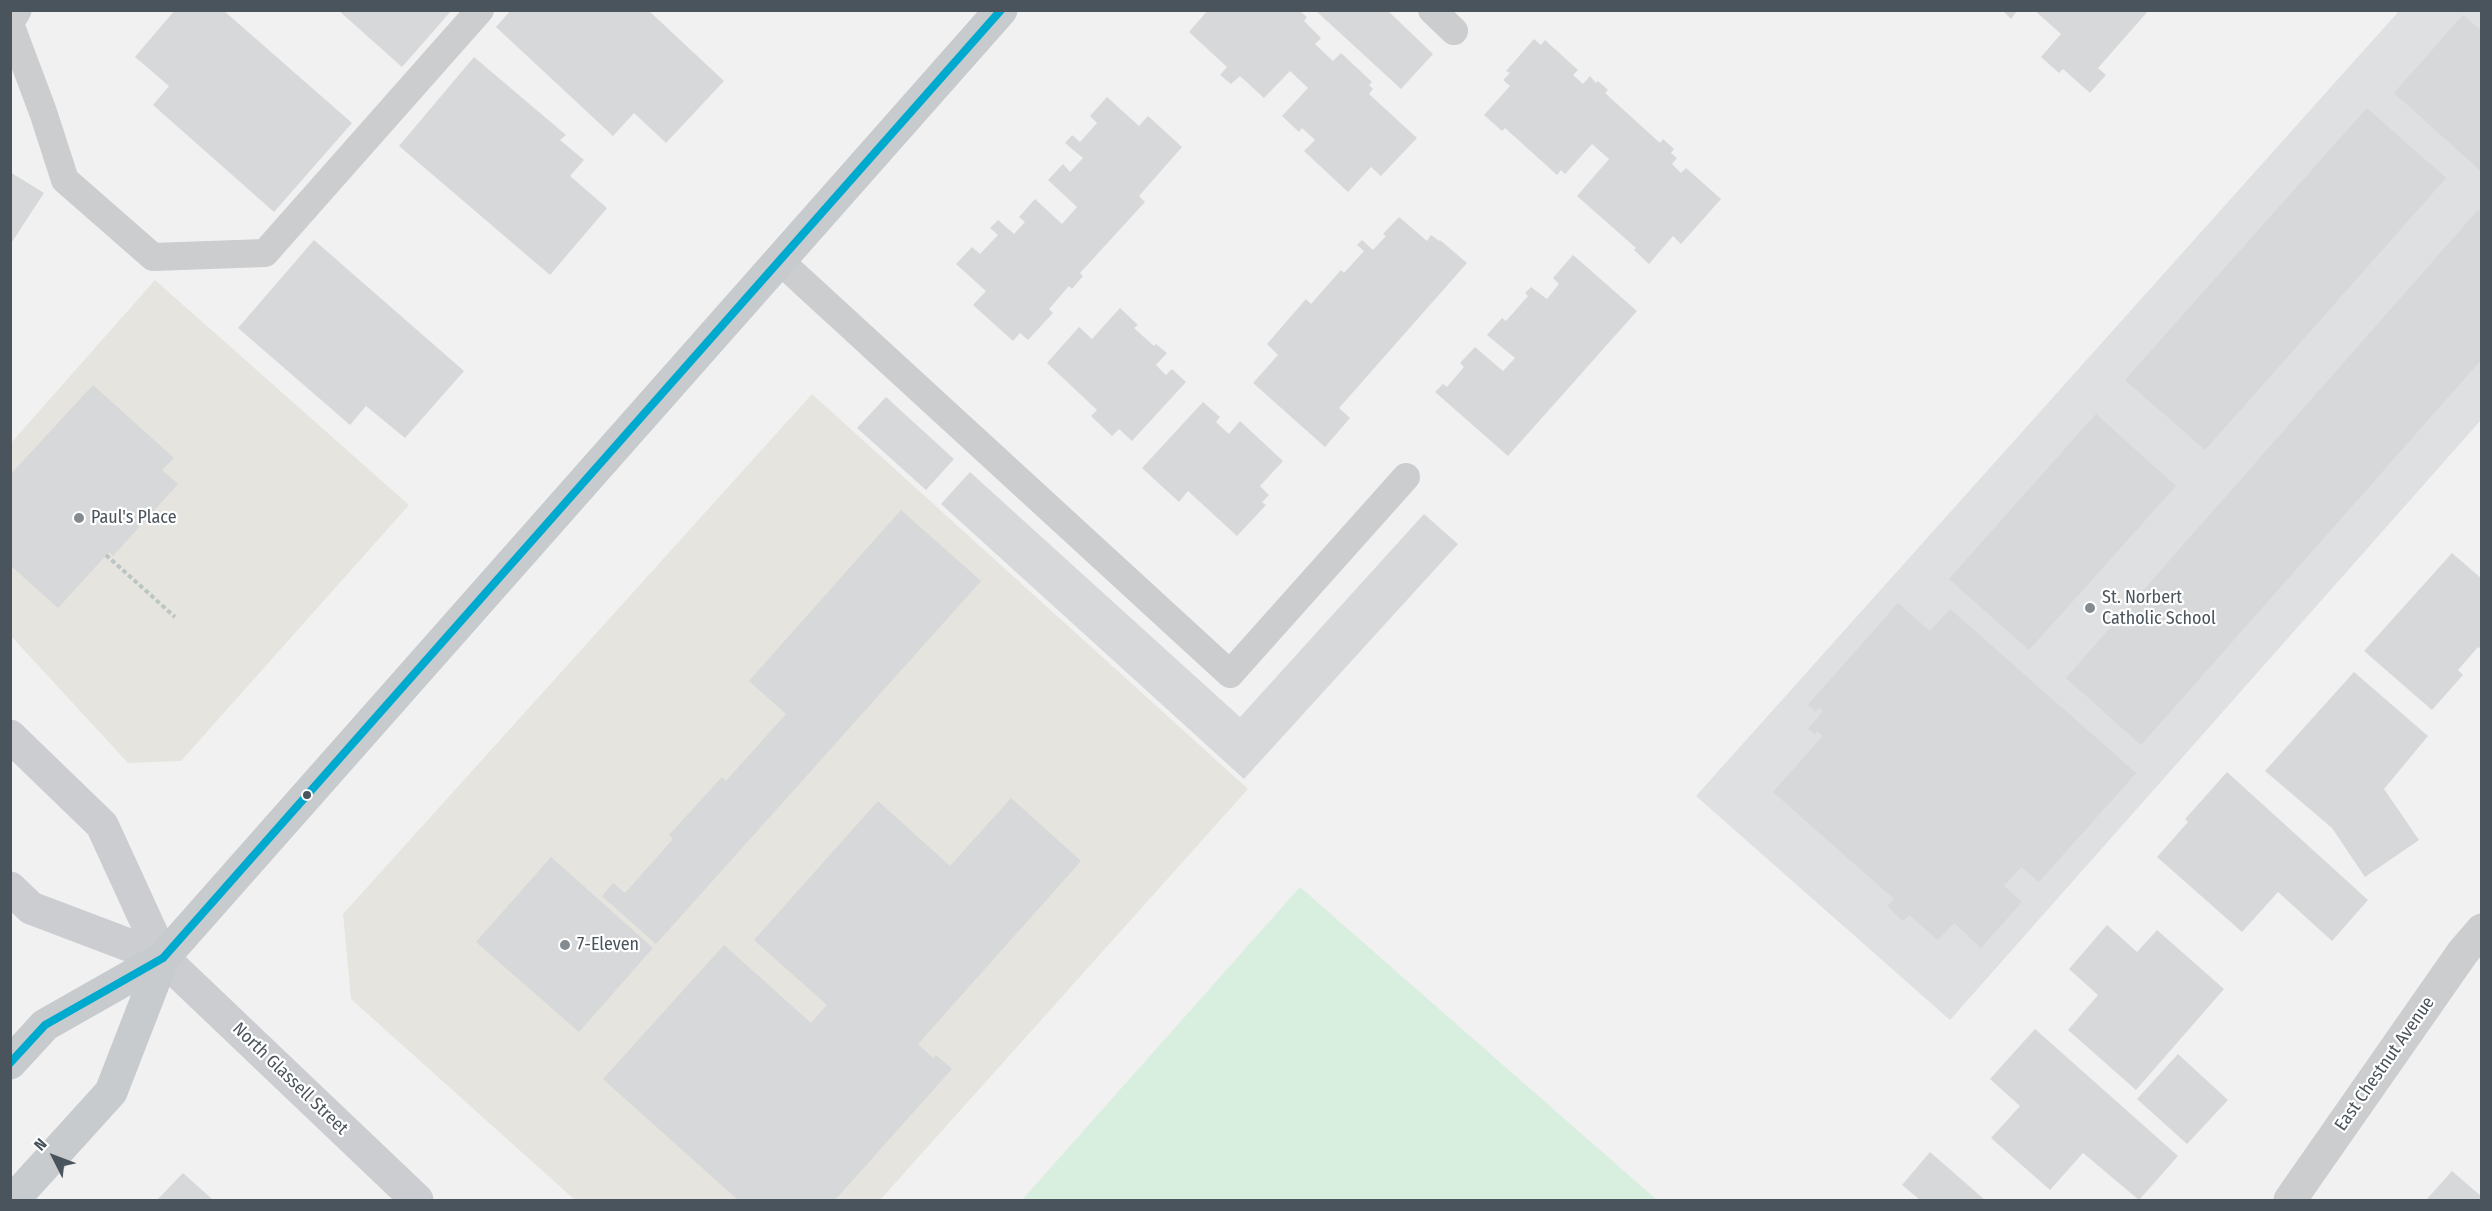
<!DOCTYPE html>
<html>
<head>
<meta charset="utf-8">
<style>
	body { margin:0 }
	#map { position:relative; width:2492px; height:1211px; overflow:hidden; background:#f1f1f1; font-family:"Fira Sans Condensed",sans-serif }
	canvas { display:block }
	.frame { position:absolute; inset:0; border:12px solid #4a545c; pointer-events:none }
	.north { position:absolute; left:24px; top:1127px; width:60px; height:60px; -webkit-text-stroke:4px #fff; paint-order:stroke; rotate:312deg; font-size:16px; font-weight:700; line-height:24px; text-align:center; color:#4a545c }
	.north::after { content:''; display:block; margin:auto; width:21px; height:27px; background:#4a545c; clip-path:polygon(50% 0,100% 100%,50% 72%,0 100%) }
</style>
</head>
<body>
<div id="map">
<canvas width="2492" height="1211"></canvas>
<div class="frame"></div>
<div class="north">N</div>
</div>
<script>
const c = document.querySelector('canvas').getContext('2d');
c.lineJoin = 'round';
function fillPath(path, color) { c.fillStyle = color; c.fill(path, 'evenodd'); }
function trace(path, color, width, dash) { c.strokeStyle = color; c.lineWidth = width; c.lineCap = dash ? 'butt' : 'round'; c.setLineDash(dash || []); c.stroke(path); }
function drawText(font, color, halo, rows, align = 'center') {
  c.font = font + ' "Fira Sans Condensed",sans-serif'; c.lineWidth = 4.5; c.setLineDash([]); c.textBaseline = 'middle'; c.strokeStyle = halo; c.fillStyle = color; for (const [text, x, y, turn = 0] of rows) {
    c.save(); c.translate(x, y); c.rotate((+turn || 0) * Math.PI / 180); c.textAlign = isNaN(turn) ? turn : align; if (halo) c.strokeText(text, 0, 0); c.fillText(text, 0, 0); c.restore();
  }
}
const commercial = new Path2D(`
	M155 280 409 505 181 761 128 763 11 636V443Z
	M812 394 1248 789 880 1200H575L351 999 343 914Z`);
const education = new Path2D(`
	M2399 11H2481V420L1950 1020 1696 796Z`);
const green = new Path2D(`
	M1300 887 1657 1200H1022Z`);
const building = new Path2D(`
	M175 10H223L352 123 274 212 153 105 169 86 135 57Z
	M338 10H452L402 67Z
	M511 10H648L724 81 666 143 634 113 613 136 496 27Z
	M1208 10H1299L1307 17 1304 21 1321 38 1315 44 1333 61 1341 53 1372 82 1369 85 1373 89 1369 94 1417 138 1381 176 1371 167 1348 192 1304 151 1315 140 1302 128 1299 132 1282 116 1308 88 1290 71 1264 98 1240 76 1231 84 1220 75 1227 67 1189 32Z
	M1315 10H1387L1433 54 1401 89Z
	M2002 10H2018L2011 19Z
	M2034 10H2149L2098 68 2106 75 2090 93 2063 69 2059 73 2041 57 2061 34Z
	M2463 15 2482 31V172L2394 93Z
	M1534 39 1541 45 1545 40 1578 70 1573 75 1583 84 1590 76 1596 83 1598 81 1608 90 1605 93 1660 143 1663 139 1674 149 1671 153 1677 158 1672 164 1681 173 1686 168 1721 199 1681 244 1673 236 1649 264 1634 250 1636 248 1577 196 1609 159 1592 144 1565 174 1561 170 1557 175 1505 128 1502 131 1484 115 1510 86 1503 80 1510 73 1506 71Z
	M474 57 566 135 560 140 584 160 570 176 607 208 550 275 399 146Z
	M1107 97 1139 126 1148 116 1182 147 1139 196 1145 202 1080 273 1083 276 1072 289 1069 286 1049 309 1053 313 1028 340 1020 333 1013 341 973 305 986 291 956 264 972 247 980 254 998 235 990 228 998 220 1014 234 1025 222 1019 217 1035 199 1062 224 1077 207 1048 180 1063 164 1070 172 1083 158 1065 143 1072 135 1080 142 1097 123 1090 116Z
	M2367 108 2446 178 2205 450 2125 380Z
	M10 172 44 193 10 245Z
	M2478 210 2482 213V359L2141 745 2066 678Z
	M1399 217 1427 241 1431 235 1439 241 1440 240 1467 263 1339 408 1350 418 1325 447 1253 383 1278 355 1267 344 1306 299 1311 304 1341 270 1344 273 1364 251 1357 245 1362 240 1373 250 1386 236 1383 234Z
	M314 240 464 371 405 438 366 406 350 425 238 328Z
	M1573 255 1637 311 1508 456 1435 392 1443 384 1447 387 1464 367 1460 363 1475 347 1503 371 1515 358 1487 335 1502 318 1506 321 1528 296 1525 293 1531 287 1547 299 1559 284 1553 278Z
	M1120 308 1138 325 1134 328 1154 346 1156 344 1167 353 1156 365 1166 375 1172 369 1186 382 1132 441 1119 429 1112 436 1091 416 1097 410 1047 363 1079 327 1092 339Z
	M93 385 174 458 162 470 178 484 113 556 109 552 58 608 10 565V475Z
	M886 397 954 459 926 490 857 428Z
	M1203 402 1220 417 1216 422 1229 434 1240 421 1283 461 1260 486 1269 495 1262 502 1266 505 1237 536 1188 491 1179 502 1142 468Z
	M2096 414 2176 486 2029 650 1949 579Z
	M970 472 1240 717 1424 514 1458 544 1244 779 941 504Z
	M901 510 981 581 656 944 602 896 613 883 625 893 673 839 669 835 722 777 726 781 786 714 749 681Z
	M2452 553 2482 579V650L2478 647 2458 670 2463 675 2432 710 2364 651Z
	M1898 603 1930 631 1950 609 2136 773 2039 882 2021 867 2004 886 2022 902 1981 948 1954 923 1938 940 1909 915 1903 921 1887 906 1894 899 1773 792 1823 736 1817 731 1815 735 1808 729 1823 711 1819 708 1816 712 1808 705Z
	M2354 672 2428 736 2384 789 2419 840 2365 877 2332 828 2265 771Z
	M2227 772 2368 900 2332 941 2278 892 2242 932 2157 857 2188 822 2185 819Z
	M1011 798 1081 861 918 1044 933 1058 936 1055 952 1069 835 1200H738L603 1079 724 945 811 1023 827 1005 754 940 878 801 950 866Z
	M551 857 653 948 579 1032 476 942Z
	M2107 925 2137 952 2157 930 2224 989 2136 1090 2068 1030 2098 995 2069 969Z
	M2035 1029 2178 1156 2139 1200 2083 1153 2050 1190 1991 1138 2020 1106 1990 1079Z
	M2178 1054 2228 1100 2187 1144 2137 1099Z
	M1930 1152 1985 1200H1920L1902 1185Z
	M2452 1171 2482 1197V1200H2426Z
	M183 1173 213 1200H157Z`);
const path = new Path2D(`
	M106 555 175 617`);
const lane = new Path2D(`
	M1432 10 1454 31
	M10 24 43 112 65 180 153 257 265 253 480 10
	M780 261 1230 674 1406 477`);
const street = new Path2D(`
	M10 18 15 10
	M2290 1200 2463 952 2482 930`);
const secondary = new Path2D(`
	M10 736 102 825 163 958 417 1200
	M10 888 31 908 163 958`);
const primary = new Path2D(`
	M10 1063 45 1025 163 958 1001 10
	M13 1200 111 1092 163 958`);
const bus1 = new Path2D(`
	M10 1063 45 1025 163 958 1001 10`);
const markers = [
	[79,518,6,"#848b90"],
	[2090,608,6,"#848b90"],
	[307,795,5,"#4a545c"],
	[565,945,6,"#848b90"]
];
const poiNames = [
	["Paul's Place",91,518],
	["St. Norbert",2102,598],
	["Catholic School",2102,619],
	["7-Eleven",577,945]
];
const streetNames = [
	["East Chestnut Avenue",2385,1064,-55],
	["North Glassell Street",290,1079,44]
];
fillPath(commercial, '#e5e4df');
fillPath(education, '#dfe0e1');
fillPath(green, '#d8eedf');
fillPath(building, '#d7d8da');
trace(path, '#bbc5c1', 4, [4.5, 3]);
trace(lane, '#cccdcf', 28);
trace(street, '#cccdcf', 33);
trace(secondary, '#cbcdd0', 33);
trace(primary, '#c8cbcd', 33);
trace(bus1, '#00a9ce', 8);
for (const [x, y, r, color] of markers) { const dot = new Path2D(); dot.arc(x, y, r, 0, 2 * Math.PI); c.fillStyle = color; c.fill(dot); trace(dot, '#fff', 2); }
drawText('18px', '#4a545c', '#fff', poiNames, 'left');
drawText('18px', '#4a545c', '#fff', streetNames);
</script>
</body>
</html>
